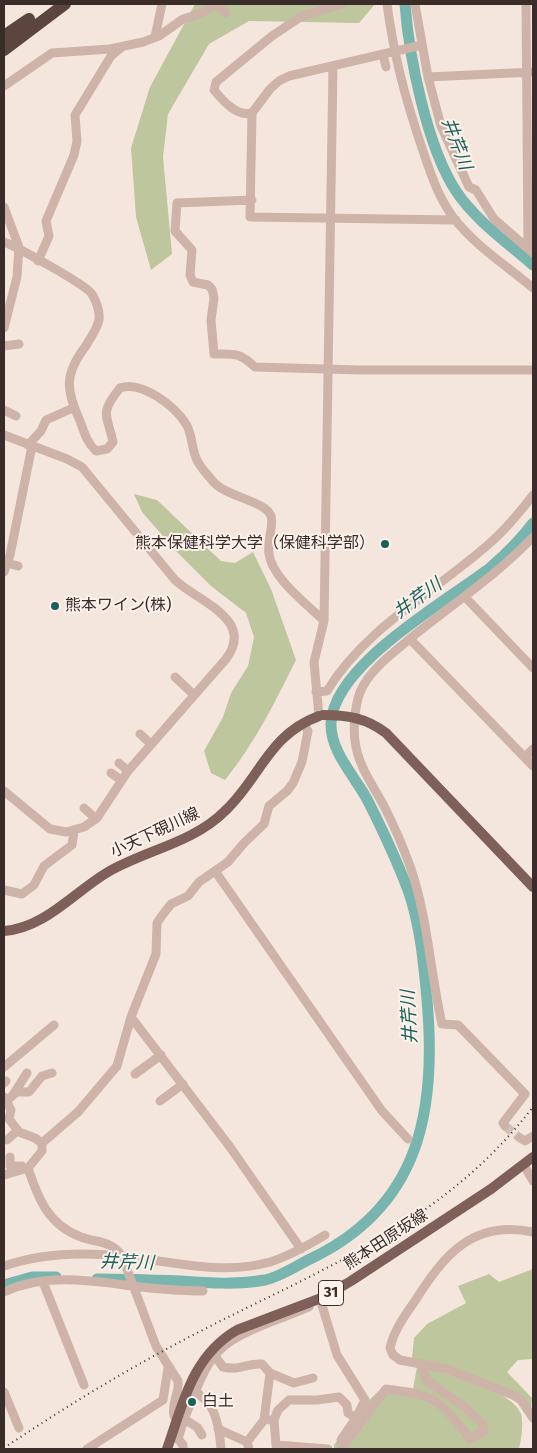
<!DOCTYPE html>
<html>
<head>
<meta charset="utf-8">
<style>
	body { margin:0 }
	#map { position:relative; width:537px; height:1453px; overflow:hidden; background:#f5e6dd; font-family:"Fira Sans",sans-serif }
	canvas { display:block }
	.frame { position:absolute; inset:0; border:5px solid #3a2c29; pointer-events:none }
</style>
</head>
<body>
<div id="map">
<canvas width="537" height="1453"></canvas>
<div class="frame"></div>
</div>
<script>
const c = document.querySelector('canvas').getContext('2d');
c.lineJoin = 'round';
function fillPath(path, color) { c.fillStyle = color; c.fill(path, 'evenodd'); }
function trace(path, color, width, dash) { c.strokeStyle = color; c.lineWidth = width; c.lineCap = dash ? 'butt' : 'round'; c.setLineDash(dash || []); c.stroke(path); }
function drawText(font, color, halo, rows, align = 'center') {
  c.font = font + ' "Fira Sans","Noto Sans JP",sans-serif'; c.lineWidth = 4; c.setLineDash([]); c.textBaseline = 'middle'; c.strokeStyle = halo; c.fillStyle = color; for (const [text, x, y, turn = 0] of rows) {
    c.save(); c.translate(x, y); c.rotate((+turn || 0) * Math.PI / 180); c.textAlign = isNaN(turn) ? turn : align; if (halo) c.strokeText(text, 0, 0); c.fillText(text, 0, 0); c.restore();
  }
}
const green = new Path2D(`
	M195 4H375L359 23 249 21 209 44 168 114 163 157 172 254 151 270 136 217 131 148 150 87Z
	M134 494 157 500 221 561 235 563 253 552 271 589 296 660C275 702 255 743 225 780L211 773 204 751 223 717 231 693 248 666 254 637 246 613 211 586 175 550 142 512Z
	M533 1269V1359L518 1360 507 1372 532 1398 531 1409 446 1366 412 1358 414 1338 427 1324 466 1303 458 1286 489 1274 499 1282Z
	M417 1367C440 1370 513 1390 521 1414 524 1425 521 1439 519 1449H334V1445C350 1423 364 1402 386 1385L413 1389Z`);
const river = new Path2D(`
	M405 4C409 57 427 147 456 191 475 220 508 243 533 265
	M97 1279C125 1279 153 1280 181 1281 209 1283 237 1285 265 1280 280 1277 296 1266 310 1259 420 1207 437 1111 427 1000 424 965 420 923 408 890 397 861 383 831 369 803 357 778 330 753 331 723 334 664 447 601 491 567 506 554 521 539 533 523
	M4 1285 32 1277H56`);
const minorTunnel = new Path2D(`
	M505 1126 520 1138`);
const minor = new Path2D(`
	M387 4C394 56 405 98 422 148 430 172 438 197 453 217 474 245 507 266 533 288
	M415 4 428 77 533 72
	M526 4 528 248
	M217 6 226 13
	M155 37 162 4
	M422 45 289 76 279 81 270 89 252 113 250 217 456 220
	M383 55 386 67
	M428 77 441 126 469 187 476 190 494 219 533 253
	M4 86 52 53 110 49 143 42 159 36 183 19 199 14 218 4
	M252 113C237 117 223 101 214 90L216 82 272 36 302 16 342 4
	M252 200 177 203 175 231 192 250 190 275 193 282 208 285 212 289 214 298 211 320 214 354C235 354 239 352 255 367L360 370H533
	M4 207 19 247 17 277 4 328
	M4 242C17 247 85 284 92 294 96 301 100 312 99 320 97 329 90 339 85 347 64 375 66 390 80 421 84 432 87 443 96 451L107 449 113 442C107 414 99 414 120 388 141 380 175 406 186 424 193 435 191 449 197 460 200 467 206 473 211 479 223 497 265 500 271 516 274 524 267 542 269 554 272 578 307 604 324 621
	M38 261 49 236 46 221 74 155 77 141 75 115 111 56 122 47
	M4 346 19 344
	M4 410 16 416
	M4 435 67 459 82 467 175 580C197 601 256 619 226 659L128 771 97 818 84 827 66 832 50 829 4 791
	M28 445 41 431 46 420 73 408
	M7 563 18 566
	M4 572 10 555 32 446
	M465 597 533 668
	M410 639 533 766
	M175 677 194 695
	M316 692 327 691C366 627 435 592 490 543 506 529 520 512 533 495
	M319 716 314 662 324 621 333 67
	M140 734 151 744
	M525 757 533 749
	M119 763 128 771
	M111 773 121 780
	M84 808 96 819
	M215 871 382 1111 408 1139
	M4 890 22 894 34 885 44 866 72 845 74 831
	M131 1017 230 1147 301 1249
	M4 1067 54 1025
	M135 1074 161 1055
	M4 1083 6 1081
	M13 1095 27 1073
	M4 1097 11 1110 9 1119 19 1132 35 1138 42 1143
	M6 1101 17 1092H29L42 1076 52 1073
	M160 1101 183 1084
	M505 1126 503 1123 525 1094 458 1025 442 1024C430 972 428 917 410 866 403 847 395 828 386 810 375 788 358 767 355 741 353 726 355 700 363 686 375 665 399 648 417 633 457 601 498 574 533 537
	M520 1138 525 1141 533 1136
	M7 1140 17 1131
	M10 1157V1166H22
	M524 1165 533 1181
	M28 1168C38 1198 48 1225 81 1237 97 1243 111 1240 122 1256L156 1346 178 1381C180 1393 171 1401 174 1416
	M4 1175 28 1168 42 1151V1143L78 1112 117 1066 131 1017 156 954 157 923 161 917 171 904 188 896 199 882 228 862 244 843 264 824 269 806 287 791 293 783 302 762 308 731 303 723
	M533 1232C473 1219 444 1255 415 1301 405 1315 394 1330 390 1348L393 1355 400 1360 447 1369 513 1395 521 1400 533 1418
	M4 1266C41 1253 83 1252 121 1256 170 1261 221 1276 270 1262 289 1256 307 1246 325 1235
	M43 1282 84 1385
	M4 1292C53 1269 109 1285 161 1289 175 1290 189 1291 203 1291
	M321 1302 337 1355 365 1400 356 1418 341 1440
	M215 1356 223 1367C242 1371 245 1363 262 1364L270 1373 264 1420 247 1442 249 1449
	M270 1373 294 1383 313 1378
	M196 1391C200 1396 204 1398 208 1403 217 1413 220 1436 221 1449
	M4 1392 19 1428
	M180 1414 184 1419C193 1400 199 1377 212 1359 230 1332 280 1320 309 1307
	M270 1420H274L276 1445 328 1449
	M274 1420 278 1410 289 1400H317L339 1397 347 1405 348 1413 356 1418
	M218 1429 247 1442
	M87 1449 163 1400 168 1368
	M183 1449V1445L178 1439 184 1419 197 1427 202 1435
	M341 1449 386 1389C436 1395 439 1399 470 1439L484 1431 482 1423 463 1406 426 1380 422 1364`);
const major = new Path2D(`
	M323 715C348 715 366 718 386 733L533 887
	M4 931C45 928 74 892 108 872 146 850 193 843 225 811 261 777 268 735 319 716
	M167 1449C183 1404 192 1356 237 1330L324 1297 351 1281 491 1189 533 1157`);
const highway = new Path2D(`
	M4 36 29 19
	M4 50 65 4`);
const rail = new Path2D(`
	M4 1448C65 1407 129 1368 195 1334 322 1268 442 1225 533 1107`);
const markers = [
	[385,544,5,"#1a605b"],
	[55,606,5,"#1a605b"],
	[192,1402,5,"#1a605b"]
];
const shields = [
	[331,1293,25]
];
const shieldNames = [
	["31",331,1293]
];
const poiNames = [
	["熊本保健科学大学（保健科学部）",375,544,"right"],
	["熊本ワイン(株)",65,606],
	["白土",202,1402]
];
const streetNames = [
	["小天下硯川線",155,833,-25],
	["熊本田原坂線",386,1240,-33]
];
const waterNames = [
	["井芹川",456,144,69],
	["井芹川",418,599,-36],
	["井芹川",410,1017,-93],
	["井芹川",127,1263,2]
];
fillPath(green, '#bdc69c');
trace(river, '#79b5af', 11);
trace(minorTunnel, '#d0c1b9', 9, [9, 4.5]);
trace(minor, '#ceb4a8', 9);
trace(major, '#7e6058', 10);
trace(highway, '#5c443f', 12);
trace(rail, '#3a2c29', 2, [1, 4]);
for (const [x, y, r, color] of markers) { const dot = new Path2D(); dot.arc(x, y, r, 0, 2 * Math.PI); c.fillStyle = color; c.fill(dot); trace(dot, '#fcf1eb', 2); }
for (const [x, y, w] of shields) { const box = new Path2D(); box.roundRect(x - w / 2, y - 12.5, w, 25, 4); c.fillStyle = '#fcf1eb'; c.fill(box); trace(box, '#3a2c29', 1); }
drawText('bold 15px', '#3a2c29', null, shieldNames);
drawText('16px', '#3a2c29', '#fcf1eb', poiNames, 'left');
drawText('16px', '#3a2c29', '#fcf1eb', streetNames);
drawText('italic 18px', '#1a605b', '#fcf1eb', waterNames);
</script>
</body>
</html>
